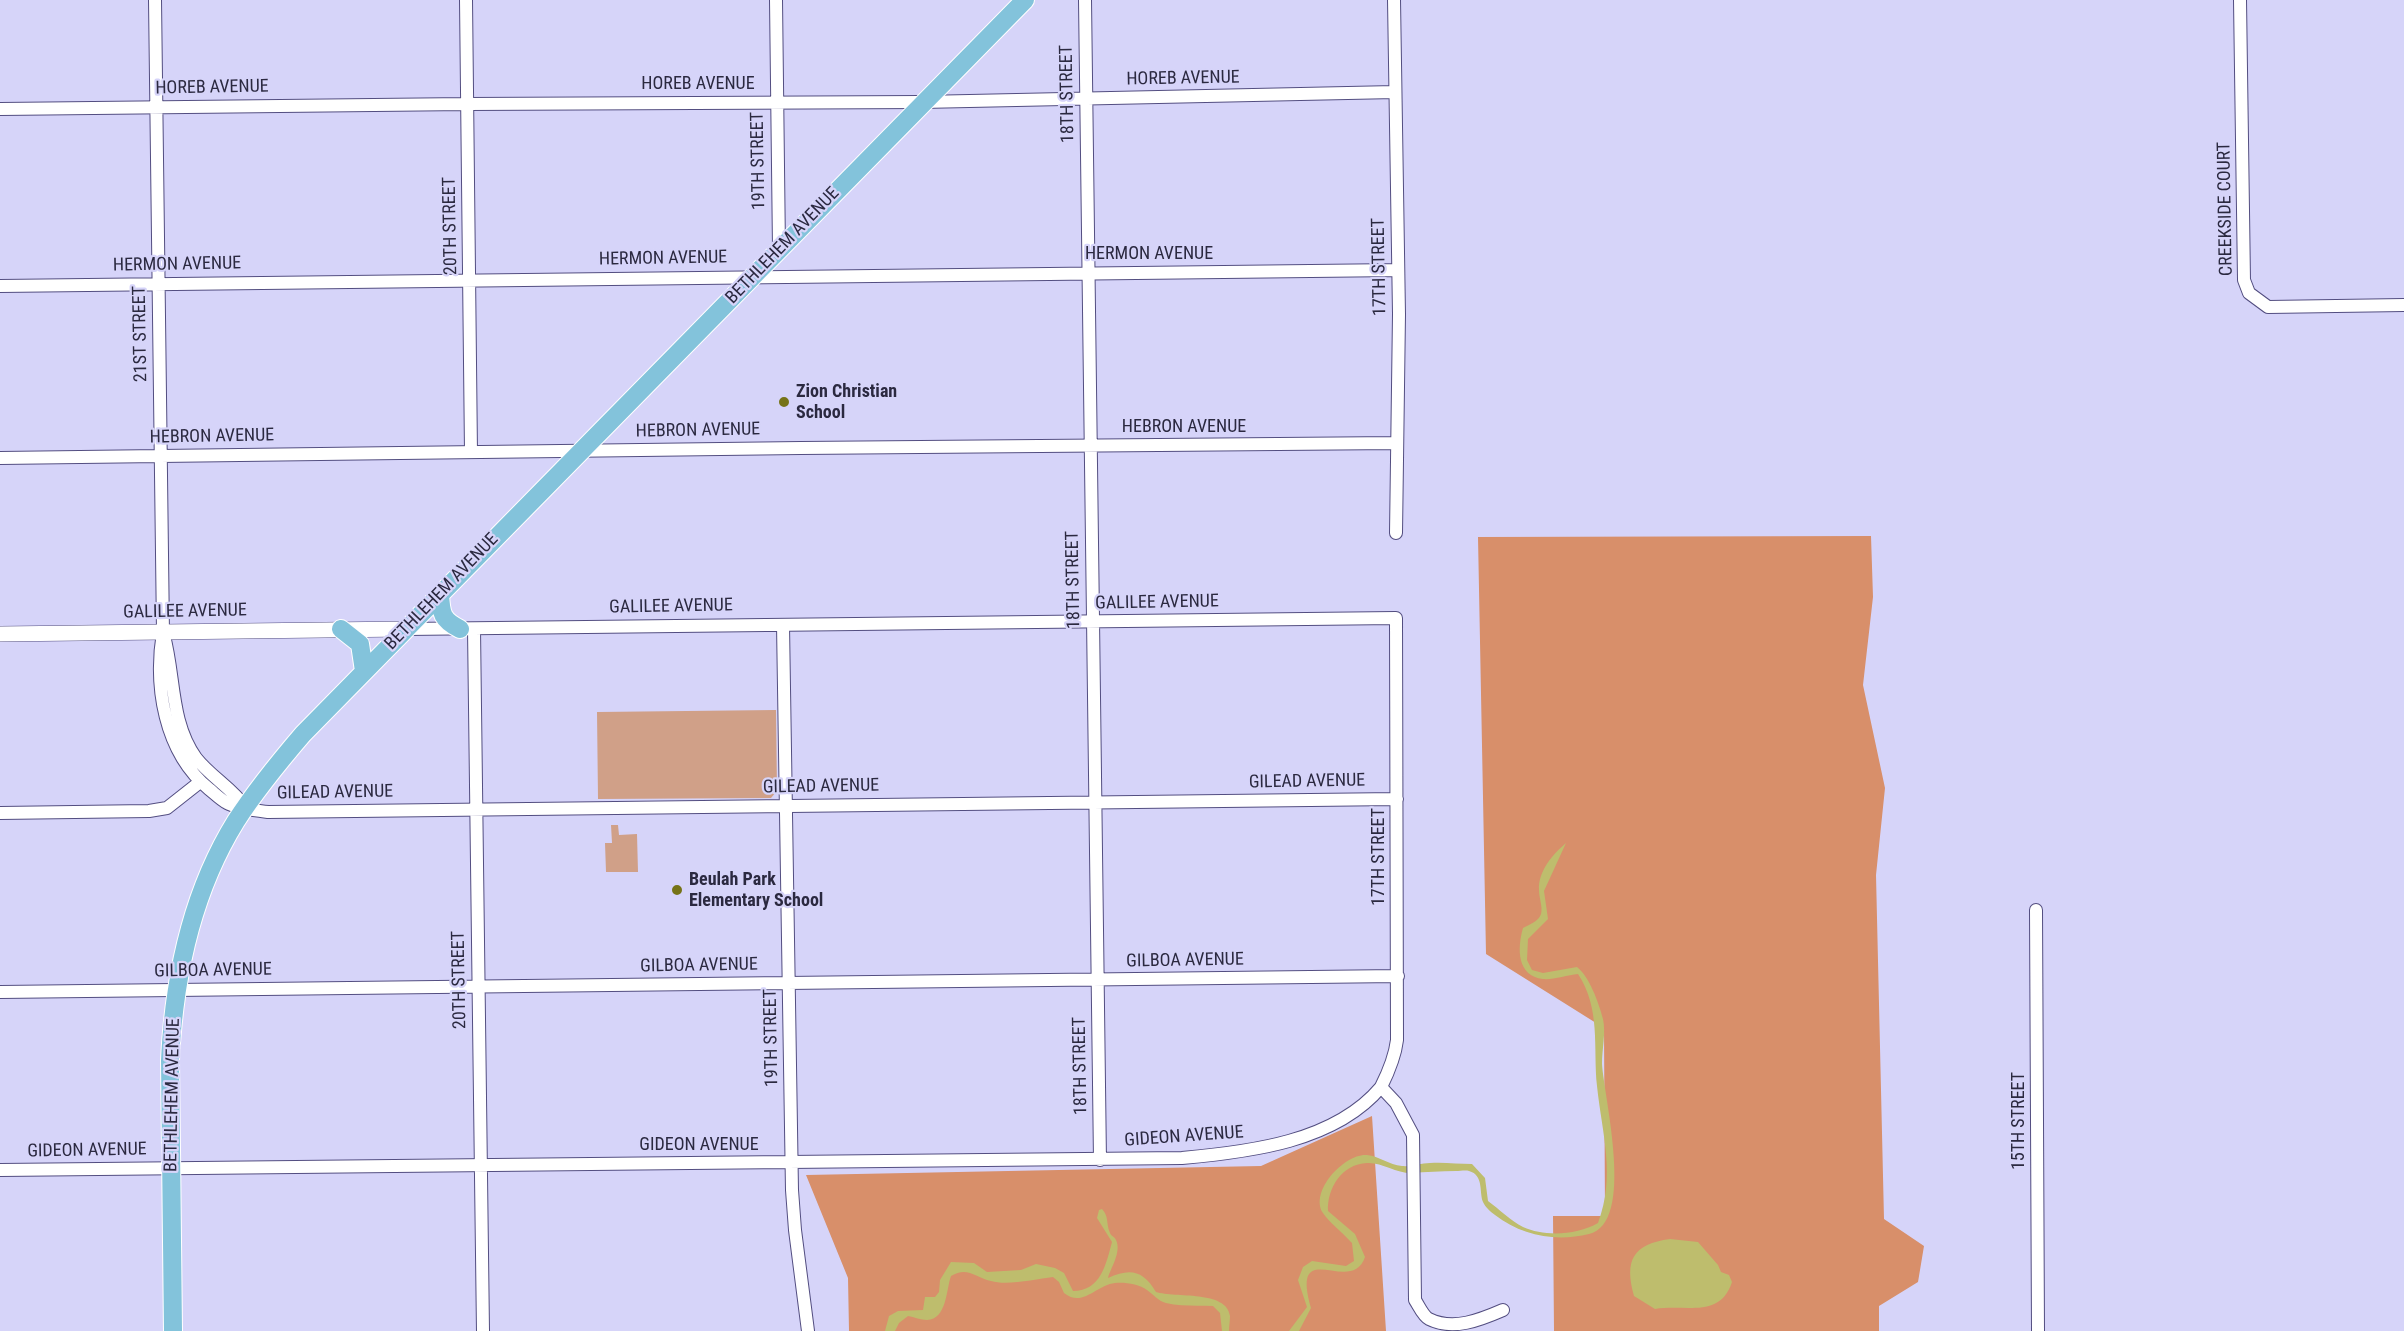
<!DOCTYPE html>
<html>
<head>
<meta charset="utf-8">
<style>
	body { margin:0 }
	canvas { display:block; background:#d6d4f9 }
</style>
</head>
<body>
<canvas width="2404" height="1331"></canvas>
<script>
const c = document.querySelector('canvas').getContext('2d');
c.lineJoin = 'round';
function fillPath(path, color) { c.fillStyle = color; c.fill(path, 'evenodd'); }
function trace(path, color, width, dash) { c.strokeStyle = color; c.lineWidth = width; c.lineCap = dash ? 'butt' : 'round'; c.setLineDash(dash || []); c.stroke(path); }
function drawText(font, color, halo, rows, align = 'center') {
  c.font = font + ' "Roboto Condensed",sans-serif'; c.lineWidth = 4.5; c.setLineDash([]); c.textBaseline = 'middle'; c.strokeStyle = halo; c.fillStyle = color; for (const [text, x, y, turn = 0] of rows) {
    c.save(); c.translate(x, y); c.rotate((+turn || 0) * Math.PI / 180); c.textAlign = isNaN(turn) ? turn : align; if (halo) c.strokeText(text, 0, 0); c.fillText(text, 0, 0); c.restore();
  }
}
const green = new Path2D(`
	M776 710 777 791 771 798 598 799 597 712Z
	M611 825H618L619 835 637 834 638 872H606L605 843H612Z`);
const forest = new Path2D(`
	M1871 536 1873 597 1863 685 1885 788 1876 875 1884 1219 1924 1246 1918 1282 1879 1306V1331H1554L1553 1216H1605L1604 1028 1486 954 1478 537Z
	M1372 1116 1386 1331H849L848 1278 806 1175 1261 1166Z`);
const water = new Path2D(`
	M1566 843 1544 891 1548 919 1528 939 1527 960 1532 970 1543 973 1577 967C1589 976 1599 1003 1603 1019 1606 1033 1602 1049 1602 1064 1604 1098 1636 1223 1589 1234 1556 1242 1522 1236 1495 1215 1491 1212 1485 1207 1483 1202 1479 1192 1484 1175 1469 1171 1466 1170 1460 1171 1456 1171 1441 1171 1426 1172 1411 1173 1396 1173 1381 1162 1367 1163 1342 1164 1327 1188 1328 1211L1355 1234 1365 1257C1352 1297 1290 1234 1311 1308L1299 1331H1289L1307 1307 1298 1280 1303 1267 1312 1261 1346 1266 1354 1261 1352 1243C1345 1235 1328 1221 1323 1213 1309 1191 1345 1153 1367 1155 1379 1156 1389 1165 1402 1166 1411 1167 1421 1163 1430 1163 1444 1162 1458 1164 1472 1164L1485 1178 1488 1201C1499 1209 1511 1221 1523 1227 1545 1237 1577 1235 1598 1223 1616 1176 1602 1134 1597 1086 1593 1047 1601 1009 1578 974 1567 975 1553 980 1543 979 1517 976 1517 949 1523 928 1529 925 1539 921 1541 914 1543 907 1539 898 1539 890 1538 871 1553 854 1566 843Z
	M1102 1209C1109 1216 1106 1224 1110 1233 1111 1236 1115 1237 1116 1240 1122 1252 1110 1269 1108 1278 1130 1268 1143 1270 1156 1292 1175 1298 1227 1290 1230 1316 1230 1321 1229 1326 1229 1331H1222L1220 1313 1213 1306C1198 1305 1181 1307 1166 1303 1158 1301 1153 1294 1147 1290 1139 1284 1125 1282 1115 1283 1096 1285 1083 1308 1064 1293L1059 1282 1053 1277C1036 1279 1007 1286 991 1281 975 1277 967 1266 951 1276 946 1290 947 1319 927 1320 921 1320 914 1317 908 1316L899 1323 895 1331H885L889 1316 898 1311 923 1310 925 1297H935L939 1292 940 1280 951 1262 974 1263 987 1272 1021 1270 1036 1264 1055 1268 1064 1273 1073 1291C1101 1291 1106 1264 1112 1242L1097 1218 1099 1210Z
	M1670 1239 1698 1242 1718 1265 1721 1272 1729 1275 1732 1282C1720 1319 1686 1304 1655 1309L1634 1296C1624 1260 1633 1244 1670 1239Z`);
const minor = new Path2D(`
	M155 0 163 632C154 686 164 752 209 789 214 793 221 800 227 803 238 809 255 810 268 812L1397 799
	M466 0 471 452
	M776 0 779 249
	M1085 0 1100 1160
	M1394 0 1399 314 1396 533
	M2240 0 2244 280 2249 293 2268 307 2404 305
	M0 109 467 104 922 102 1395 92
	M0 286 1398 270
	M0 458 801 448 1397 443
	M783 625 792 1190 795 1230 808 1331
	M406 629 1396 618 1397 1040C1395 1057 1389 1071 1381 1087L1396 1103 1413 1135 1415 1300C1419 1306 1423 1316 1429 1319 1453 1331 1480 1320 1503 1310
	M474 629 483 1331
	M164 636C175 676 170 722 196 758 211 777 232 788 246 808
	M0 813 149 811 167 808 200 782
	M2036 910 2038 1331
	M0 992 1398 976
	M0 1170 1182 1158C1249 1152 1335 1142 1381 1087`);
const tertiary = new Path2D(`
	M0 634 406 629`);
const primary = new Path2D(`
	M440 594C441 614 442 620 460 629
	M341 629 360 644 364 671
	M173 1331 170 1060C174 978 192 892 236 821 256 790 279 762 303 734L1025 0`);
const markers = [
	[784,402,6,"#767317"],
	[677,890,6,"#767317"]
];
const streetNames = [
	["HOREB AVENUE",1183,79,-1],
	["HOREB AVENUE",698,84],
	["HOREB AVENUE",212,88,-1],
	["18TH STREET",1068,94,-91],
	["19TH STREET",759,161,-91],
	["CREEKSIDE COURT",2226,209,-91],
	["20TH STREET",451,226,-91],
	["BETHLEHEM AVENUE",783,246,-46],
	["HERMON AVENUE",1149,254],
	["HERMON AVENUE",663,259,-1],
	["HERMON AVENUE",177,265,-1],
	["17TH STREET",1380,267,-91],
	["21ST STREET",141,334,-91],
	["HEBRON AVENUE",1184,427],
	["HEBRON AVENUE",698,431,-1],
	["HEBRON AVENUE",212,437,-1],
	["18TH STREET",1074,580,-91],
	["BETHLEHEM AVENUE",442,592,-46],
	["GALILEE AVENUE",1157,603,-1],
	["GALILEE AVENUE",671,607,-1],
	["GALILEE AVENUE",185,612,-1],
	["GILEAD AVENUE",1307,782,-1],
	["GILEAD AVENUE",821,787,-1],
	["GILEAD AVENUE",335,793,-1],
	["17TH STREET",1379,857,-90],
	["GILBOA AVENUE",1185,961,-1],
	["GILBOA AVENUE",699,966,-1],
	["GILBOA AVENUE",213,971,-1],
	["20TH STREET",460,980,-91],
	["19TH STREET",772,1038,-91],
	["18TH STREET",1081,1066,-91],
	["BETHLEHEM AVENUE",173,1095,-89],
	["15TH STREET",2019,1121,-90],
	["GIDEON AVENUE",1184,1137,-4],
	["GIDEON AVENUE",699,1145],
	["GIDEON AVENUE",87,1151,-1]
];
const poiNames = [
	["Zion Christian",796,392],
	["School",796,413],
	["Beulah Park",689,880],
	["Elementary School",689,901]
];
fillPath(green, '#d0a088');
fillPath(forest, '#d88f6a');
fillPath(water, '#bebd6d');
trace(minor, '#534e81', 14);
trace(tertiary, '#534e81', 16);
trace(primary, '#fff', 20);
trace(minor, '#fff', 12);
trace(tertiary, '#fff', 15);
trace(primary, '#83c3db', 18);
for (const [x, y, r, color] of markers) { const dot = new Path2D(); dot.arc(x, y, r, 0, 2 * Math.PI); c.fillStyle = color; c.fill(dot); trace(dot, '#d6d4f9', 2); }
drawText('18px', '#2b2940', '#d6d4f9', streetNames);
drawText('bold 18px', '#2b2940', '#d6d4f9', poiNames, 'left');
</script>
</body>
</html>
